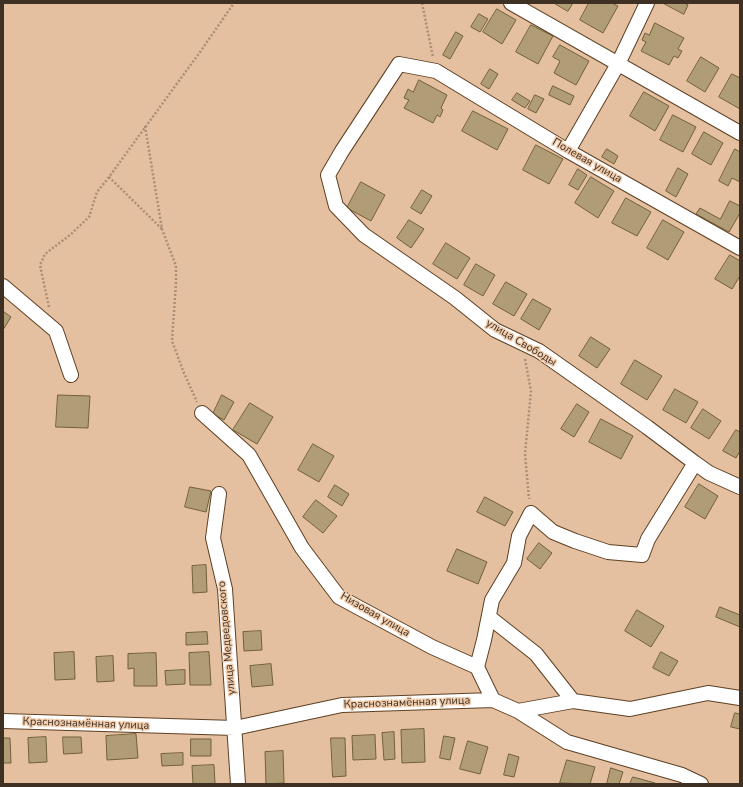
<!DOCTYPE html>
<html>
<head>
<meta charset="utf-8">
<style>
	body { margin:0 }
	#map { position:relative; width:743px; height:787px; overflow:hidden; background:#e4c0a0; font-family:"Nunito Sans",sans-serif }
	canvas { display:block }
	.frame { position:absolute; inset:0; border:4px solid #3e3023; pointer-events:none }
</style>
</head>
<body>
<div id="map">
<canvas width="743" height="787"></canvas>
<div class="frame"></div>
</div>
<script>
const c = document.querySelector('canvas').getContext('2d');
c.lineJoin = 'round';
function fillPath(path, color) { c.fillStyle = color; c.fill(path, 'evenodd'); }
function trace(path, color, width, dash) { c.strokeStyle = color; c.lineWidth = width; c.lineCap = dash ? 'butt' : 'round'; c.setLineDash(dash || []); c.stroke(path); }
function drawText(font, color, halo, rows, align = 'center') {
  c.font = font + ' "Nunito Sans",sans-serif'; c.lineWidth = 3; c.setLineDash([]); c.textBaseline = 'middle'; c.strokeStyle = halo; c.fillStyle = color; for (const [text, x, y, turn = 0] of rows) {
    c.save(); c.translate(x, y); c.rotate((+turn || 0) * Math.PI / 180); c.textAlign = isNaN(turn) ? turn : align; if (halo) c.strokeText(text, 0, 0); c.fillText(text, 0, 0); c.restore();
  }
}
const building = new Path2D(`
	M554 3H573L568 11Z
	M589 3H612L618 6 603 33 580 20Z
	M663 3H684L688 5 684 14Z
	M497 9 516 20 502 44 483 32Z
	M479 14 488 19 480 32 471 27Z
	M655 23 684 38 678 49 682 51 678 58 674 56 669 65 641 51 646 42 642 40 645 33 649 35Z
	M531 25 553 36 538 64 516 52Z
	M456 32 463 36 450 59 443 55Z
	M560 45 589 61 576 85 554 73 560 61 553 57Z
	M701 57 719 68 705 92 687 81Z
	M490 69 498 74 489 89 481 84Z
	M732 74 740 78V109L719 97Z
	M419 80 447 95 441 108 443 110 440 117 437 115 433 123 404 108 409 100 404 98 408 89 413 92Z
	M553 86 574 96 570 105 549 95Z
	M644 92 669 106 655 131 630 116Z
	M517 93 530 101 525 108 512 100Z
	M535 95 544 99 536 113 528 109Z
	M473 111 508 129 497 150 462 131Z
	M673 115 696 127 683 152 660 140Z
	M704 132 723 143 711 165 692 154Z
	M536 145 563 159 549 184 523 170Z
	M607 149 618 156 614 164 602 157Z
	M735 149 740 152V182L732 178 728 186 719 181Z
	M678 168 688 174 676 197 666 191Z
	M578 169 587 175 578 190 569 185Z
	M591 177 614 191 598 218 575 203Z
	M361 182 385 195 371 221 347 208Z
	M422 190 432 196 421 214 411 208Z
	M626 198 651 212 637 236 612 223Z
	M730 201 740 206V213L729 232 696 214 700 208 720 219Z
	M409 220 424 229 411 248 397 238Z
	M663 220 684 232 668 260 647 248Z
	M446 243 470 258 457 279 433 264Z
	M730 255 740 261V276L732 289 715 279Z
	M476 264 495 275 483 296 464 285Z
	M506 282 527 294 514 316 493 304Z
	M533 299 551 309 539 330 521 319Z
	M3 311 11 317 3 330Z
	M591 337 610 349 597 368 579 356Z
	M635 360 662 376 647 400 621 384Z
	M675 389 698 402 686 423 663 410Z
	M58 395 90 396 88 428 56 427Z
	M222 395 234 402 224 420 213 414Z
	M250 403 273 417 257 444 233 430Z
	M577 404 589 412 574 437 561 429Z
	M703 409 721 421 709 439 691 428Z
	M601 419 633 436 621 459 589 442Z
	M736 430 740 432V451L736 458 723 451Z
	M313 444 334 456 319 482 298 470Z
	M699 484 718 496 705 519 685 507Z
	M335 485 349 494 342 506 328 497Z
	M190 487 211 491 206 512 185 507Z
	M485 497 513 512 505 526 477 512Z
	M316 500 337 516 323 533 303 517Z
	M539 543 552 553 540 569 527 559Z
	M457 549 487 562 478 584 447 571Z
	M206 565 207 592 193 593 192 566Z
	M720 607 740 615V627L716 617Z
	M637 610 664 626 651 647 625 631Z
	M261 631 262 650 244 651 243 632Z
	M207 632 208 644 186 645V633Z
	M74 652 75 679 55 680 54 653Z
	M209 652 211 685H190L189 653Z
	M661 652 678 661 669 676 653 668Z
	M156 653 157 686H134V668L128 669V654Z
	M113 656 114 681 97 682 96 657Z
	M271 664 273 685 252 687 250 666Z
	M185 670V684L166 685 165 671Z
	M735 713 740 714V729L731 727Z
	M424 729 425 762 402 763 401 730Z
	M394 732 395 759 384 760 382 733Z
	M136 734 138 758 107 760 106 736Z
	M375 735 376 759 353 760 352 736Z
	M444 736 455 738 450 760 440 758Z
	M46 737 47 762 29 763 28 738Z
	M63 737H81L82 753 64 754Z
	M3 738H10L11 763H3Z
	M331 738H345L346 776 333 777Z
	M191 739H211V756H191Z
	M468 741 488 747 480 774 460 769Z
	M283 751 284 783 266 784 265 752Z
	M183 753V765L162 766 161 754Z
	M509 754 519 757 514 777 504 775Z
	M567 760 595 767 590 784 560 783Z
	M214 765 215 784H193L192 766Z
	M611 768 623 772 619 784H607Z
	M633 777 655 783V784H630Z`);
const path = new Path2D(`
	M422 3 433 57
	M145 126 162 229 176 266V283L172 341 184 373 197 402
	M109 177 162 229
	M49 307 40 265 45 254 70 235 89 217 97 192 109 177 200 52 234 3
	M525 359 531 391 525 454 529 499`);
const minor = new Path2D(`
	M511 3 740 133
	M568 151 618 64 647 3
	M740 248 568 151 436 71 399 64 342 151 328 175 336 206 364 235 455 298 495 330 539 351 647 427 695 463 709 473 740 487
	M3 286 56 331 71 375
	M202 413 249 455 302 548 339 597 432 647 477 667 493 700
	M219 494 213 538 225 589 238 784
	M489 617 536 654 573 701
	M477 667 484 640 492 600 514 563 519 536 531 513 553 532 575 541 608 552 642 555 648 539 695 463
	M518 711 573 701 630 709 708 693 740 698
	M3 721 235 728 342 705 493 700 518 711 567 742 682 775 701 784`);
const streetNames = [
	["Полевая улица",587,161,30],
	["улица Свободы",521,343,31],
	["Низовая улица",375,615,30],
	["улица Медведовского",227,638,-95],
	["Краснознамённая улица",407,703,-2],
	["Краснознамённая улица",86,724,2]
];
fillPath(building, '#b19d75');
trace(building, '#725f39', 1);
trace(minor, '#5e4023', 16);
trace(path, '#aa8e75', 2.5, [2, 2]);
trace(minor, '#fff', 14);
drawText('11px', '#3e3023', '#f1cdad', streetNames);
</script>
</body>
</html>
